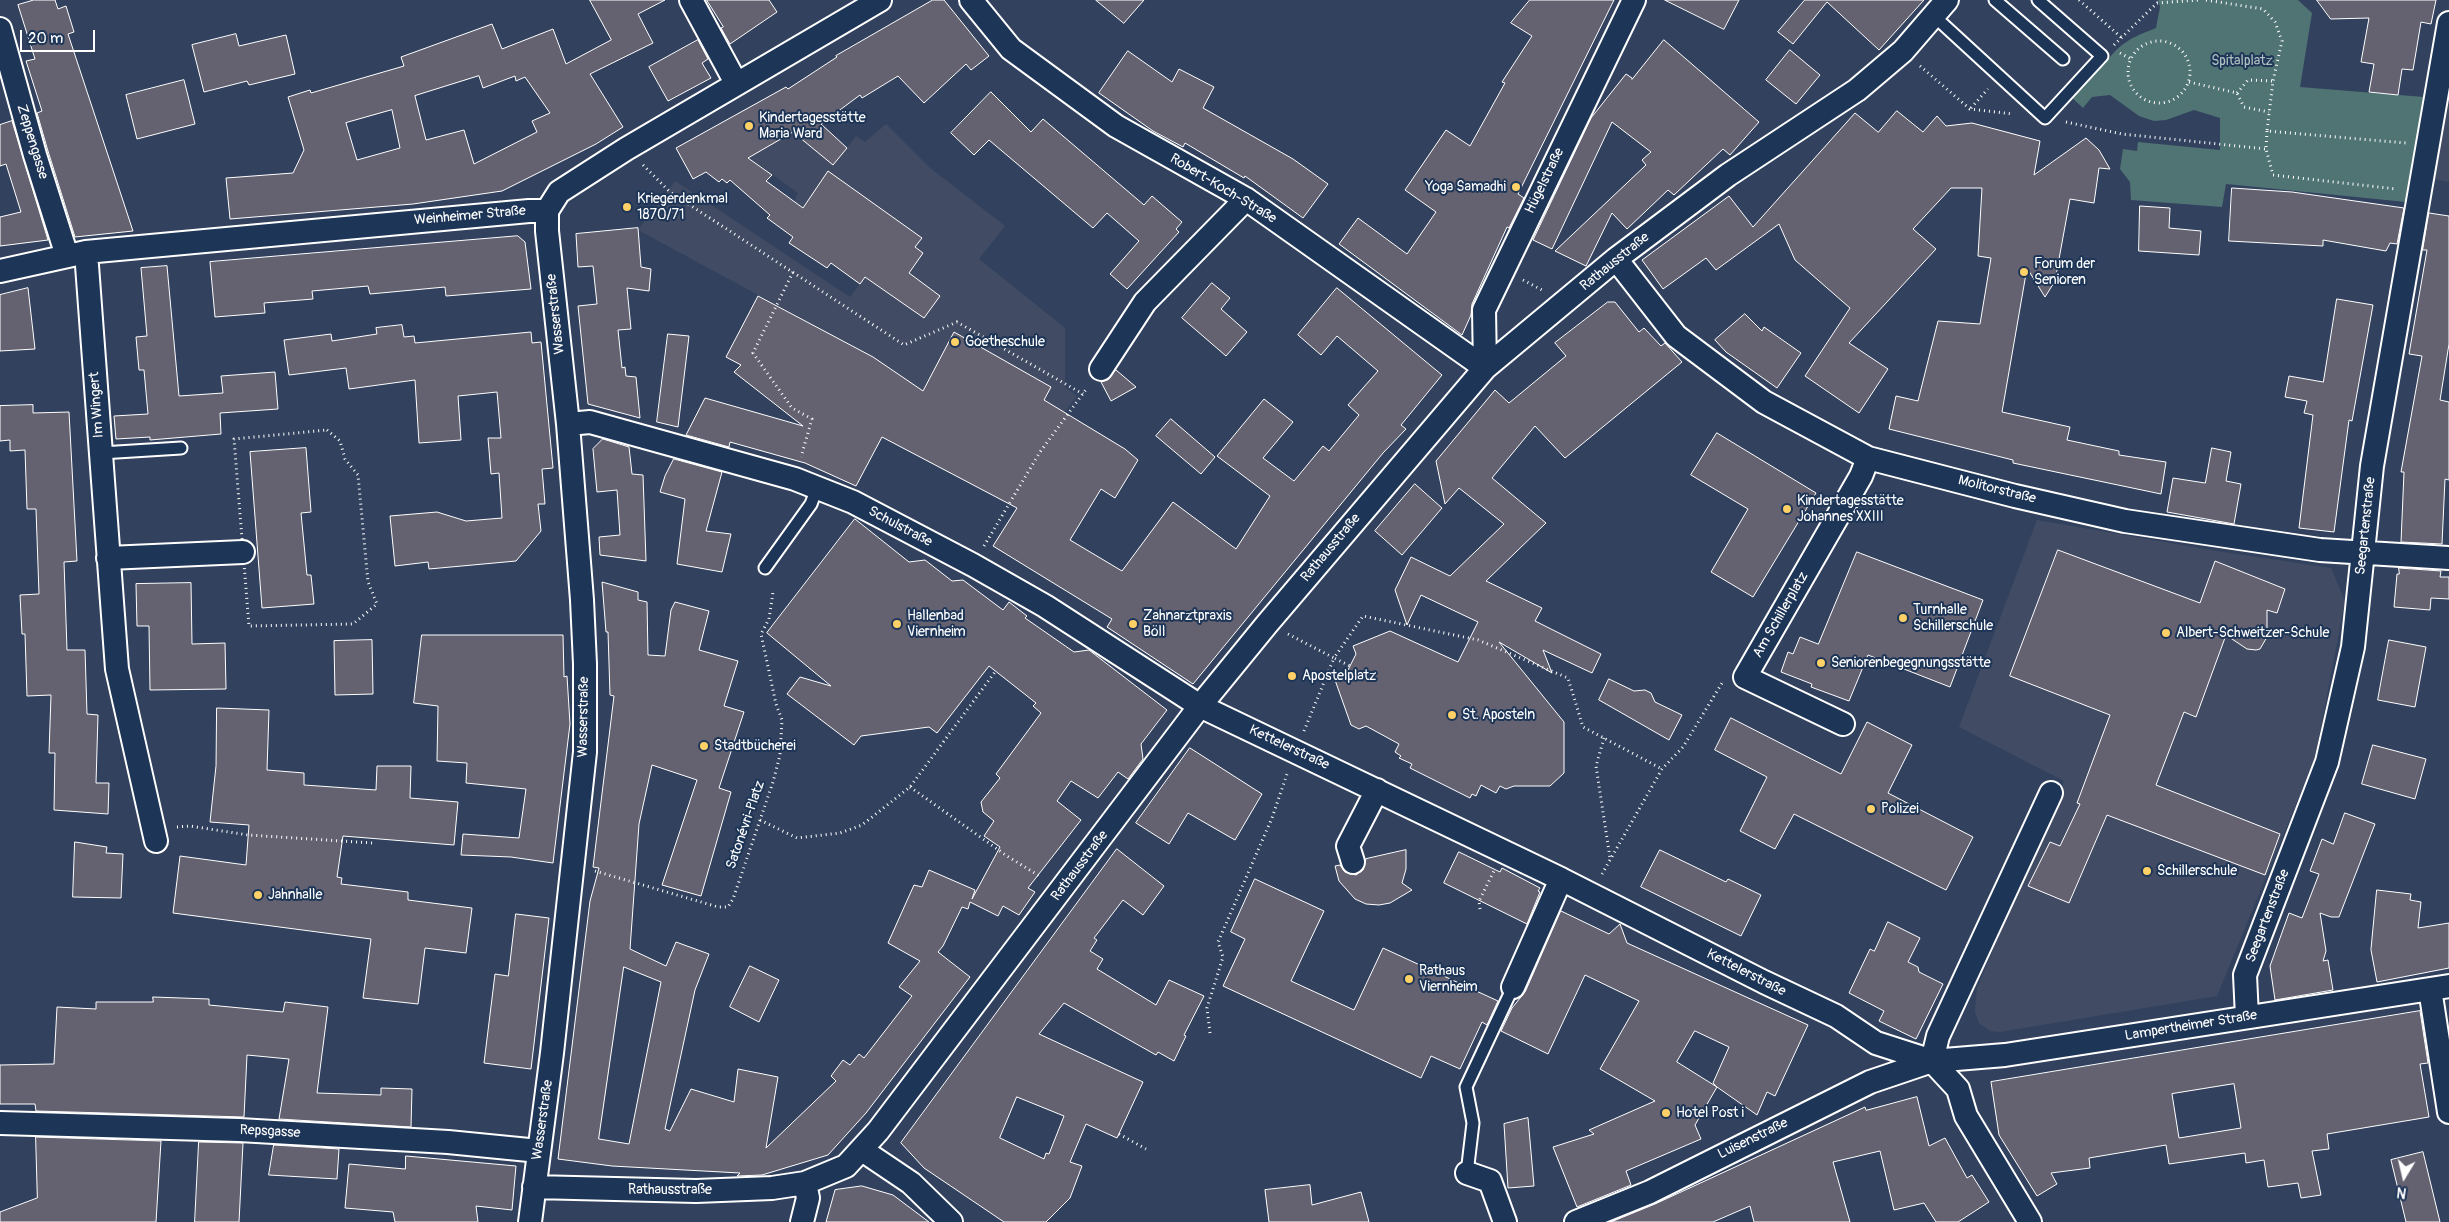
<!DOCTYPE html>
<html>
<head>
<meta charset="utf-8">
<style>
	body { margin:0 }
	#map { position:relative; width:2449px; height:1222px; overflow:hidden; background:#32425e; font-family:Pangolin,sans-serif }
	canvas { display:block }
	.north { position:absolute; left:2379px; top:1152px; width:50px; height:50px; -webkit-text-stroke:4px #1d3557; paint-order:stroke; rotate:189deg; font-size:14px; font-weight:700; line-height:20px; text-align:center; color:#fff }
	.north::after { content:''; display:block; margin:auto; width:18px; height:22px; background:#fff; clip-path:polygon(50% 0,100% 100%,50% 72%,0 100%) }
	.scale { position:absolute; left:20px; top:30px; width:75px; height:22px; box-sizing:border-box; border:2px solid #fff; border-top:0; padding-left:6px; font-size:15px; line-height:18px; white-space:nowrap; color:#fff; -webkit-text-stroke:4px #1d3557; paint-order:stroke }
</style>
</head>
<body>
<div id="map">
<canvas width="2449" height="1222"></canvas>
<div class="north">N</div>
<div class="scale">20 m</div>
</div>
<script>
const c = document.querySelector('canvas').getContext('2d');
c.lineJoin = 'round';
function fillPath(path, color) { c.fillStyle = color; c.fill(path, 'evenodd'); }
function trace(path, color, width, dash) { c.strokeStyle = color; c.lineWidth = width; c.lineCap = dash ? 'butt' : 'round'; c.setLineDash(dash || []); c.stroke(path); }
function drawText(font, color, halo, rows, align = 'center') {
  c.font = font + ' Pangolin,sans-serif'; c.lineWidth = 4; c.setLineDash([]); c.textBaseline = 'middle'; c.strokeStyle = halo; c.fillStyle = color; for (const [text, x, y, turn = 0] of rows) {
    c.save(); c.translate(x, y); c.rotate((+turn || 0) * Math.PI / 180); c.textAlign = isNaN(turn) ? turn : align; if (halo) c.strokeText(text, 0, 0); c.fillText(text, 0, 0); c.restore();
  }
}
const built = new Path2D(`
	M2449 73V182L2431 179Z
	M786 87 808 113 847 148 856 136 865 142 886 124 929 167 1005 226 979 259 1065 328V387L1077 396 1035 450 1005 502 883 438 911 383 873 357 638 230 675 181 850 297 870 271 793 205 798 193 738 150 722 123Z
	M2037 520 2217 551 2331 568 2345 601 2315 758 2217 996 2000 1032 1990 1031 1979 1023 1975 1012 1977 988 2064 781 1959 727Z`);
const green = new Path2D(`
	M2158 0H2298L2312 13 2300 87 2424 97 2406 202 2226 184 2222 207 2131 200 2130 182 2120 169 2123 149 2137 151 2138 142 2220 150V118L2194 110 2166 120 2154 121 2139 116 2110 95 2092 97 2083 108 2068 94 2100 65 2105 64C2120 42 2133 37 2156 28L2160 7Z`);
const building = new Path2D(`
	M34 0H55L58 9 66 6 74 32 68 34 133 231 75 237 48 151 37 113 42 111 26 61 35 59 18 5Z
	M590 0H665L638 14 653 43 590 74 623 127 596 144 502 191 413 204 230 219 226 178 293 173 304 150 288 97 310 90 311 93 404 66 401 57 492 24 502 49 553 29 566 64 611 40ZM479 76 483 88 515 76 516 81 525 77 550 113 532 121 537 132 474 164 464 130 426 140 415 96ZM392 110 400 148 357 160 346 123Z
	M707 0H769L777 12 730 44 721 28 723 27Z
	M933 0H944L989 56 971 70 966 64 924 103 898 76 862 98 860 95 821 124 847 148 833 165 793 132 748 158 772 175 766 181 803 208 828 171 922 238 915 247 923 253 909 273 940 296 924 318 865 277 860 284 831 263 827 268 789 243 793 237 767 218 770 215 730 180 727 183 722 179 719 182 706 172 693 179 676 148 786 87 788 89 837 57 836 56Z
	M1096 0H1144L1124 23Z
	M1530 0H1614L1518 194 1524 198 1509 228 1507 227 1472 304 1471 315 1462 335 1339 244 1358 218 1407 254 1436 212 1405 190 1446 130 1470 146 1505 83 1502 82 1532 36 1511 23Z
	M1665 0H1739L1724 29Z
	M1805 0H1924L1879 50 1827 2 1793 44 1778 32Z
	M2317 0H2436L2431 24 2421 22 2413 70 2402 69 2398 95 2369 92 2374 64 2361 62 2369 18 2331 19Z
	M236 34 239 46 286 35 295 74 249 85 247 81 204 92 192 45Z
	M698 40 708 59 702 63 711 78 668 101 649 67Z
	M1664 40 1759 122 1730 155 1723 149 1674 195 1668 190 1627 229 1612 213 1586 266 1555 251 1646 165 1642 160 1651 152 1612 122 1552 249 1533 240 1591 118 1626 74 1632 78V79Z
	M1790 50 1820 75 1796 104 1766 80Z
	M1128 51 1172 82 1179 69 1214 87 1203 108 1293 159 1328 184 1303 218 1245 176 1244 178 1185 143 1183 147 1153 131 1099 93Z
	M184 80 195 124 137 139 126 95Z
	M991 92 1031 132 1043 119 1144 205 1152 196 1182 222 1176 229 1179 232 1127 289 1110 274 1139 241 1107 213 1093 228 989 140 974 155 951 133Z
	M1897 111 1923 132 1937 116 1946 126 1972 123 2040 141 2034 175 2086 138 2099 150 2110 169 2099 168 2094 203 2070 199 2055 281 2045 297 2027 268 2002 412 2070 427 2067 440 2119 451V455L2166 462 2161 494 2013 463V460L1889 429 1896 396 1918 401 1938 321 1980 324 1991 258 1978 256 1982 188H1951L1913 229 1936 249 1849 343 1888 369 1859 413 1805 376 1850 308 1795 260 1779 224 1716 270 1706 258 1663 289 1642 260 1729 196 1753 227 1855 113 1878 132Z
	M12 121 48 240 0 246V217L21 212 6 164 0 166V125Z
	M2232 188 2292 192 2404 208 2397 244 2390 243 2386 251 2323 240V246L2229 241Z
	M2140 206 2170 208 2169 228 2201 231 2199 255 2139 251Z
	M2429 213 2449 216V344L2440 400 2449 402V480L2445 479 2442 544 2401 542 2404 472H2401L2422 356 2409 354 2427 250H2423Z
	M638 228 641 267 651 269 649 291 627 288 631 329 618 330 622 368 625 367 626 376 636 377 640 418 588 404 578 306 597 304 593 266 578 267 576 234Z
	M518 236 525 242 531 289 446 296 445 287 370 294 368 286 312 291 313 299 264 303 265 313 215 317 210 262Z
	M167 266 179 396 223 393 221 376 275 372 278 409 220 413 221 434 150 440V437L116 439 114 416 148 414 144 370H139L136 337 147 336 141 268Z
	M1212 283 1230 298 1221 309 1247 332 1226 356 1182 318Z
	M28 288 35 349 0 351V295Z
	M1337 288 1442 375 1401 425 1406 429 1383 453 1193 684 1107 627 1112 619 993 546 1017 508 882 437 856 486 805 463 730 442 729 447 686 435 705 398 803 426 734 372 741 365 726 357 758 296 873 357 923 391 954 332 1051 387 1044 400 1125 449 1138 460 1115 498 1101 489 1070 540 1122 571 1173 502 1236 549 1270 496 1217 456 1264 399 1293 422 1263 458 1294 481 1323 446 1329 451 1359 415 1348 405 1378 371 1337 336 1321 355 1298 335Z
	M2337 299 2373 305 2352 421 2349 420 2334 532 2299 528 2313 415 2304 413 2307 401 2285 397 2289 376 2323 382Z
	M1608 302H1615L1639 332 1644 328 1661 346 1665 343 1682 362 1565 458 1535 426 1492 478 1546 523 1486 581 1542 608 1535 621 1601 654 1592 673 1543 650 1552 673 1499 642 1564 722V773L1550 786H1514L1506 789 1500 786 1496 793 1481 785 1476 796 1472 794 1470 798 1410 768 1412 764 1399 758 1401 756 1395 752 1399 744 1366 726 1359 729 1351 725 1335 680 1344 678 1356 654 1353 646 1390 631 1458 662 1478 622 1421 595 1407 625 1395 590 1411 557 1450 576 1504 524 1459 488 1445 504 1436 461 1495 390 1509 403 1566 356 1555 343Z
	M1745 314 1762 331 1764 327 1801 353 1777 388 1726 352 1715 340Z
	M402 325 404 337 414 336 415 343 531 332 532 343 541 342 553 468 542 469 545 504H538L541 531 516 561 429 569 428 562 395 566 390 516 437 512 466 521 502 518 499 473 491 474 488 438H501L497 392 458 396 461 440 419 443 415 380 349 389 346 368 289 375 284 340 331 334 332 341 377 334 376 328Z
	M668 334 689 336 678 427 657 422Z
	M1116 370 1136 387 1111 401 1101 382 1107 380Z
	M33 405V413L69 412 77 561 64 562 67 650H85L87 714 98 715 96 783H109L108 814 54 810 55 753H49L51 695 27 696 25 634H22L20 595 39 594 36 509H27L25 450 10 451V440L0 441V406Z
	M1171 419 1215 457 1201 474 1156 436Z
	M1717 433 1816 493 1753 597 1711 572 1748 509 1691 475Z
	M603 439 629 447 632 474 643 475 646 561 600 555 599 537 620 535 617 490 597 492 593 449Z
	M306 448 311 512 301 513 307 575H311L314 604 262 608 250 452Z
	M2212 448 2231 452 2226 481 2241 484 2234 524 2167 512 2173 478 2205 483Z
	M674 459 722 472 706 531 731 534 722 572 677 564 685 499 660 492 665 476Z
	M1415 484 1442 508 1402 555 1375 531Z
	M855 519 909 562 925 560 952 581 963 580 1003 610 1009 602 1027 616 1025 618 1074 652 1089 650 1167 710 1141 744 1143 759 1128 779 1118 772 1098 798 1071 781 1057 801 1081 820 1028 888 1035 892 1019 915 1003 906 998 916 970 902 968 909 962 907 943 946 938 952 970 977 866 1113 828 1155 762 1175 737 1176 740 1173 612 1166 558 1159 590 901 599 868 593 867 614 696 610 695 608 632H606L602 582 638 592V600L647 602 648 655 665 656 671 610 675 602 709 611 699 650 738 661 724 706 744 712 719 788 731 792 701 896 662 885 697 780 652 765 639 824 630 949 666 966 676 942 709 954 695 990 665 1129 670 1131 691 1089 734 1102 738 1069 778 1077 766 1148 836 1081 831 1076 843 1060 850 1065 859 1054 864 1058 912 996 899 987 920 961 888 943 914 885 922 887 929 870 975 890 972 899 1000 847 984 836 994 821 983 812 981 802 1000 778 996 774 1041 713 1033 706 1036 703 989 666 937 733 929 727 861 736 854 745 787 694 800 677 831 686 767 633ZM624 967 661 982 629 1144 599 1139Z
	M2058 550 2200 603 2215 561 2285 589 2277 613 2267 610V637L2260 649 2256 650 2247 649 2226 635 2196 717 2184 712 2156 785 2280 834 2265 875 2107 815 2069 903 2028 886 2050 842 2060 846 2080 804 2077 803 2110 715 2010 676Z
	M1857 552 1983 600 1950 687 1868 655 1849 701 1811 687 1812 684 1781 672 1788 652 1793 654 1800 637 1818 644Z
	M2399 568 2441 571 2440 577H2449V599L2431 598 2430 610 2394 607 2397 574H2399Z
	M191 583 192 644 225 643 226 689 150 690 149 626H137L136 584Z
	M422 635H563L564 677 567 676 570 724 553 863 511 857 461 855 463 834 519 838 526 789 466 783 467 763 437 761 438 706 414 703Z
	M372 640 373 694 335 695 334 641Z
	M2389 640 2426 647 2415 707 2378 700Z
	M1609 679 1634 691 1645 690 1651 693 1655 702 1682 715 1669 740 1599 700Z
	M217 708 269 710 267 770 304 773V785L376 790 377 766H411L410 798 458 802 454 845 343 836 337 877 342 878 341 884 408 892V900L472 908 466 953 425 948 418 1004 363 998 371 939 173 913 180 856 246 865 249 825 210 822 216 766Z
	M1731 718 1841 774 1867 722 1912 745 1888 793 1973 837 1946 890 1794 814 1775 849 1740 831 1767 777 1715 750Z
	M2373 745 2426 759 2415 799 2362 784Z
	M1190 748 1262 794 1235 840 1188 813 1169 844 1136 823Z
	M2345 813 2375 824 2339 917H2331L2320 913 2326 951 2323 961 2328 960 2333 990 2275 1000 2270 966 2289 913 2302 918 2319 874 2310 871 2322 839 2333 844Z
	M75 842 107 847 106 853 123 854 121 898 73 897Z
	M1117 849 1164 886 1143 915 1123 900 1094 938 1097 940 1090 951 1103 959 1097 969 1156 1005 1169 980 1204 996 1184 1035 1186 1036 1174 1061 1158 1052 1156 1055 1064 1003 1039 1034 1143 1082 1117 1138 1086 1124 1070 1162 1082 1166 1070 1198 1046 1222H1004L924 1168 901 1143ZM1017 1097 1064 1116 1049 1154 1046 1153 1044 1159 1000 1138Z
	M1406 850V869L1402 883 1412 890 1390 903 1379 905 1366 904 1355 899 1339 881 1335 866 1340 865 1345 872 1356 875 1363 870 1366 859Z
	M1660 850 1726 882 1728 879 1761 895 1741 936 1641 887Z
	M1459 852 1500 872 1502 868 1540 888 1538 891 1540 892 1527 924 1444 883Z
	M1255 879 1324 911 1291 981 1354 1010 1383 948 1498 1001 1487 1025 1482 1022 1460 1069 1431 1056 1421 1078 1223 986 1245 939 1231 932Z
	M2377 890 2411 894 2410 900 2421 902 2418 928 2449 923V968L2377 982 2371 950Z
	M1561 911 1609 934 1620 924 1627 943 1808 1025 1775 1096 1767 1092 1757 1115 1717 1087 1695 1125 1701 1139 1626 1171 1631 1185 1577 1207 1553 1147 1594 1134 1589 1130 1655 1101 1600 1069 1639 1001 1585 975 1548 1054 1501 1031 1512 1008 1525 992ZM1695 1031 1729 1047 1713 1083 1717 1087 1677 1062Z
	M516 914 549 918 531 1069 484 1063 495 974 508 976Z
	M1888 922 1920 938 1908 962 1918 967 1919 972 1943 984 1916 1039 1879 1021 1884 1011 1849 993 1870 949 1874 951Z
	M750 966 779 980 759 1022 730 1007Z
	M153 997 209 999V1005L283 1012 285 1002 328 1007 317 1093 381 1095V1088L412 1089 411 1127 279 1119 289 1059 247 1055 244 1117 36 1111 35 1104H0V1065L54 1064 57 1007 96 1009V1002H153Z
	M2420 1011 2428 1063 2420 1064 2429 1117 2327 1134 2329 1149 2312 1151 2321 1195 2301 1198 2298 1183 2268 1187 2264 1160 2246 1163 2245 1153 2169 1164 2166 1145 2089 1158 2090 1168 2051 1173 2057 1184 2037 1196 1999 1135 1991 1082ZM2234 1084 2241 1128 2179 1138 2172 1094Z
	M1917 1097 1929 1146 1945 1138 1967 1178 1972 1175 1989 1202 1958 1222H1936L1924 1203 1894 1210 1880 1151 1833 1162 1850 1222H1754L1750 1206 1713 1222H1611L1655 1204 1865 1107 1866 1110Z
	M1528 1118 1534 1186 1508 1188 1504 1124Z
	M36 1137 161 1141 156 1222H0V1212L37 1198Z
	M199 1142 243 1143 239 1222H195Z
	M274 1145 339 1149 337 1179 269 1175Z
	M2423 1152 2440 1222H2406L2391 1160Z
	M406 1156 516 1166 512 1210 476 1206 478 1222H395L393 1212 345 1208 349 1164 405 1169Z
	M1310 1185 1312 1205 1361 1192 1369 1222H1269L1265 1190Z
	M862 1186 893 1195 929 1222H826L835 1190Z`);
const path = new Path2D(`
	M2079 0 2122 38
	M2206 0 2263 9 2275 22 2282 41 2273 81 2267 131 2406 143
	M2128 72a31 31 0 1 1 62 0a31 31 0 1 1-62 0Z
	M2114 45 2157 3 2199 0
	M2120 53 2131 59
	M1920 66 1970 109 2013 114
	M2189 82 2237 93 2244 107 2269 112
	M2237 93 2248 80 2273 81
	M1971 108 1988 89
	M2066 122 2122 134 2266 149
	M2267 131 2266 149 2273 175 2396 189
	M643 165 670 192 904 345 957 322 1083 394
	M793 272 753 353 792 408 812 419 801 457
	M1523 280 1542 290
	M327 430 340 441 345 459 358 475 368 582 377 604 353 624 249 626 234 439Z
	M984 546 1040 452 1087 388
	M1288 634 1334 658 1363 616 1478 640 1568 678 1583 727 1662 769
	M1304 731 1334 658 1350 666
	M1604 738 1596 766 1610 858
	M910 787 1007 856 1041 877
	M760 820 797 838 840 833 862 825 910 787 995 672
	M177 827 190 826 248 835 373 843
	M595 871 718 907H728L733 899 773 782 780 755 782 720 776 704 761 634 769 619 773 592
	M1602 874 1662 769 1683 747 1722 683
	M1480 909 1479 901 1494 871
	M1210 1033 1207 1008 1223 957 1218 942 1272 818 1287 774
	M1119 1134 1146 1149`);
const lane = new Path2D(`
	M1995 0 2063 59
	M1934 16 2045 118 2102 56 2038 0
	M101 453 181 448
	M765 568 811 504 817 488
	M1467 1173 1473 1123 1466 1087 1513 987`);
const street = new Path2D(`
	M691 0 736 83
	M971 0 1011 49 1116 126 1246 199 1485 368
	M0 29 35 155 67 256
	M547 211 559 192 626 149 880 0
	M86 252 117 669 156 841
	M1616 259 1676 336 1764 402 1868 458 2015 496 2125 521 2320 550 2449 558
	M0 271 86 252 529 211H547
	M1485 368 1484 310 1634 0
	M1101 369 1145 302 1246 199
	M568 424 590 422 795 479 853 502 973 565 1045 606 1200 706 1561 879
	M108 558 243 552
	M1843 724 1745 677 1861 476 1868 458
	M1353 862 1348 846 1377 790
	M1513 987 1561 879 1764 982 1836 1016 1876 1043 1932 1061 1958 1089 1966 1116 2030 1222
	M2430 989 2449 1112
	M2247 1017 2245 975 2327 762 2353 647 2372 466 2449 23
	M1932 1061 1938 1036 2051 793
	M0 1123 239 1130 448 1142 539 1151
	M862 1150 911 1183 951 1222
	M1467 1173 1490 1181 1505 1222
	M534 1187 696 1191 772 1188 805 1183 846 1166 878 1131 1200 706 1267 624 1485 368 1616 259 1728 175 1857 90 1903 51 1947 0
	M530 1222 552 1053 585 752V664L582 600 568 424 547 231V211
	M802 1222 808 1198 805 1183
	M1576 1222 1650 1192 1870 1082 1932 1061 2005 1055 2449 986`);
const markers = [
	[749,126,5,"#ffd166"],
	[1516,187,5,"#ffd166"],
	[627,207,5,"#ffd166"],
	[2024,272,5,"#ffd166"],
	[955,342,5,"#ffd166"],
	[1787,509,5,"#ffd166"],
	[1903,618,5,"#ffd166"],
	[897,624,5,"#ffd166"],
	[1133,624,5,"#ffd166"],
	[2166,633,5,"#ffd166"],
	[1821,663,5,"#ffd166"],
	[1292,676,5,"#ffd166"],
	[1452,715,5,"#ffd166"],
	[704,746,5,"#ffd166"],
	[1871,809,5,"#ffd166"],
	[2147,871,5,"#ffd166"],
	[258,895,5,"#ffd166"],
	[1409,979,5,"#ffd166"],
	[1666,1113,5,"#ffd166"]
];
const parkNames = [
	["Spitalplatz",2242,61]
];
const poiNames = [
	["Kindertagesstätte",759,118],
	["Maria Ward",759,134],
	["Yoga Samadhi",1506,187,"right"],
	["Kriegerdenkmal",637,199],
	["1870/71",637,215],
	["Forum der",2034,264],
	["Senioren",2034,280],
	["Goetheschule",965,342],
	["Kindertagesstätte",1797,501],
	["Johannes XXIII",1797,517],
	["Turnhalle",1913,610],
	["Schillerschule",1913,626],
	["Hallenbad",907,616],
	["Viernheim",907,632],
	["Zahnarztpraxis",1143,616],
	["Böll",1143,632],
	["Albert-Schweitzer-Schule",2176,633],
	["Seniorenbegegnungsstätte",1831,663],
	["Apostelplatz",1302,676],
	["St. Aposteln",1462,715],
	["Stadtbücherei",714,746],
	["Polizei",1881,809],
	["Schillerschule",2157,871],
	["Jahnhalle",268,895],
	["Rathaus",1419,971],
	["Viernheim",1419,987],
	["Hotel Post i",1676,1113]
];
const streetNames = [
	["Zeppengasse",32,142,73],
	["Hügelstraße",1545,181,-64],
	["Robert-Koch-Straße",1223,189,31],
	["Weinheimer Straße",470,216,-5],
	["Rathausstraße",1615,262,-39],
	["Wasserstraße",556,314,-96],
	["Im Wingert",97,405,-94],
	["Molitorstraße",1997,490,14],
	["Seegartenstraße",2366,526,-84],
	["Schulstraße",900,527,28],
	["Rathausstraße",1331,548,-50],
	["Am Schillerplatz",1781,615,-60],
	["Wasserstraße",584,717,-89],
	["Kettelerstraße",1289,748,25],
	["Satonévri-Platz",746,825,-71],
	["Rathausstraße",1080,866,-53],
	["Seegartenstraße",2268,916,-69],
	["Kettelerstraße",1746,973,27],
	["Lampertheimer Straße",2191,1026,-9],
	["Wasserstraße",543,1120,-82],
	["Repsgasse",270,1132,3],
	["Luisenstraße",1753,1139,-26],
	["Rathausstraße",670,1190]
];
fillPath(built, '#414b63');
fillPath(green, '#507374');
fillPath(building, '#646170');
trace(building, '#fff', 1);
trace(lane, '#fff', 15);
trace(street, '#fff', 26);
trace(path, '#fff', 3, [1, 4]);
trace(lane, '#1d3557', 11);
trace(street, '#1d3557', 22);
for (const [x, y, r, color] of markers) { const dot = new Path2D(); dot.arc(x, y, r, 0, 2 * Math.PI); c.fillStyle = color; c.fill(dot); trace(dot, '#1d3557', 2); }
drawText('14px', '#b0c0c0', '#1d3557', parkNames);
drawText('14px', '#fff', '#1d3557', poiNames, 'left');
drawText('14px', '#fff', '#1d3557', streetNames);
</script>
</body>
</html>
